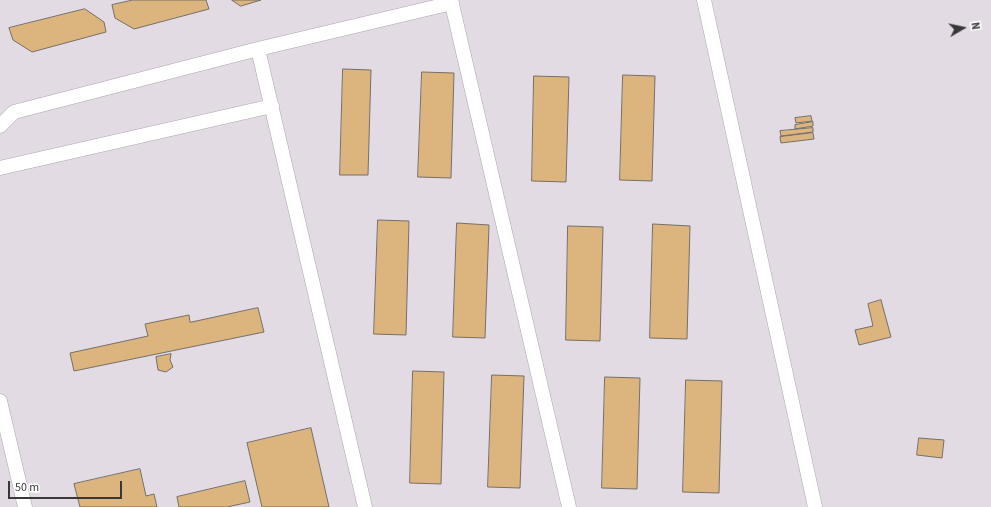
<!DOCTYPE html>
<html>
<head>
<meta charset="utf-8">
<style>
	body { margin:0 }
	#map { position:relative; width:991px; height:507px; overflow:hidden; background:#e3dbe4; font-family:"Source Sans 3",sans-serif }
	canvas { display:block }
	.north { position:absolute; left:943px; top:8px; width:40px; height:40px; -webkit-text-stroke:3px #fff; paint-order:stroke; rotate:81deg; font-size:11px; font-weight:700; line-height:16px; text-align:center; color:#3a373a }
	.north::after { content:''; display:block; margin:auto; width:14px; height:18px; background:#3a373a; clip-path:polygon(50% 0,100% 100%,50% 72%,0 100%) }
	.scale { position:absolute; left:8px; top:481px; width:114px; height:18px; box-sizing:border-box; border:2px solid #3a373a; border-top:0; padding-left:5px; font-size:12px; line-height:14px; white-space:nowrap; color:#3a373a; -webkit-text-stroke:3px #fff; paint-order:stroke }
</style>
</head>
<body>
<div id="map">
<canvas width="991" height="507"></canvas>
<div class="north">N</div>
<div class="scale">50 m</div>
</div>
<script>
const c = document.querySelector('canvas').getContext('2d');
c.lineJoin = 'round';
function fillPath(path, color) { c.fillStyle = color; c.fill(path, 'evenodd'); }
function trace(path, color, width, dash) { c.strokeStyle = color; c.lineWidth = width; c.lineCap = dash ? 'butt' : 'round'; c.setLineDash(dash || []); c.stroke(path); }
const building = new Path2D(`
	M133 0H206L209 9 134 29 115 18 112 5Z
	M232 0H261L241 6Z
	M85 9 104 22 106 32 32 52 13 40 9 28Z
	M343 69 371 70 368 175H340Z
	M422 72 454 73 451 178 418 177Z
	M623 75 655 76 652 181 620 180Z
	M534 76 569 77 566 182 532 181Z
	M811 116 812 121 796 123 795 118Z
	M813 122V126L795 129V125Z
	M813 128V132L781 136 780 131Z
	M813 133 814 139 781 143 780 137Z
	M378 220 409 221 406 335 374 334Z
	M457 223 489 225 485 338 453 337Z
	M653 224 690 226 687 339 650 338Z
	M568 226 603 227 600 341 566 340Z
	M881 300 891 337 859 345 855 330 873 326 868 304Z
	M258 308 264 332 74 371 70 353 148 336 145 324 189 315 190 322Z
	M171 354 170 360 173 367 166 372 158 370 156 357Z
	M413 371 444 372 441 484 410 483Z
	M492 375 524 376 520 488 488 487Z
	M605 377 640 378 637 489 602 488Z
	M686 380 722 381 719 493 683 492Z
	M311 428 329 507H262L247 443Z
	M919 438 944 440 942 458 917 455Z
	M140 469 146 496 154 494 157 507H80L74 484Z
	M245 481 250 502 227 507H179L177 497Z`);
const street = new Path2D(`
	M451 0 569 507
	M704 0 815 507
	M258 49 365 507
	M0 126 14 112 258 49 452 3
	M0 168 272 106
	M0 401 25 507`);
fillPath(building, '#dbb57d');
trace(building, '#756f67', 1);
trace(street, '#aca5ad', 15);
trace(street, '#fff', 14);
</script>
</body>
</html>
